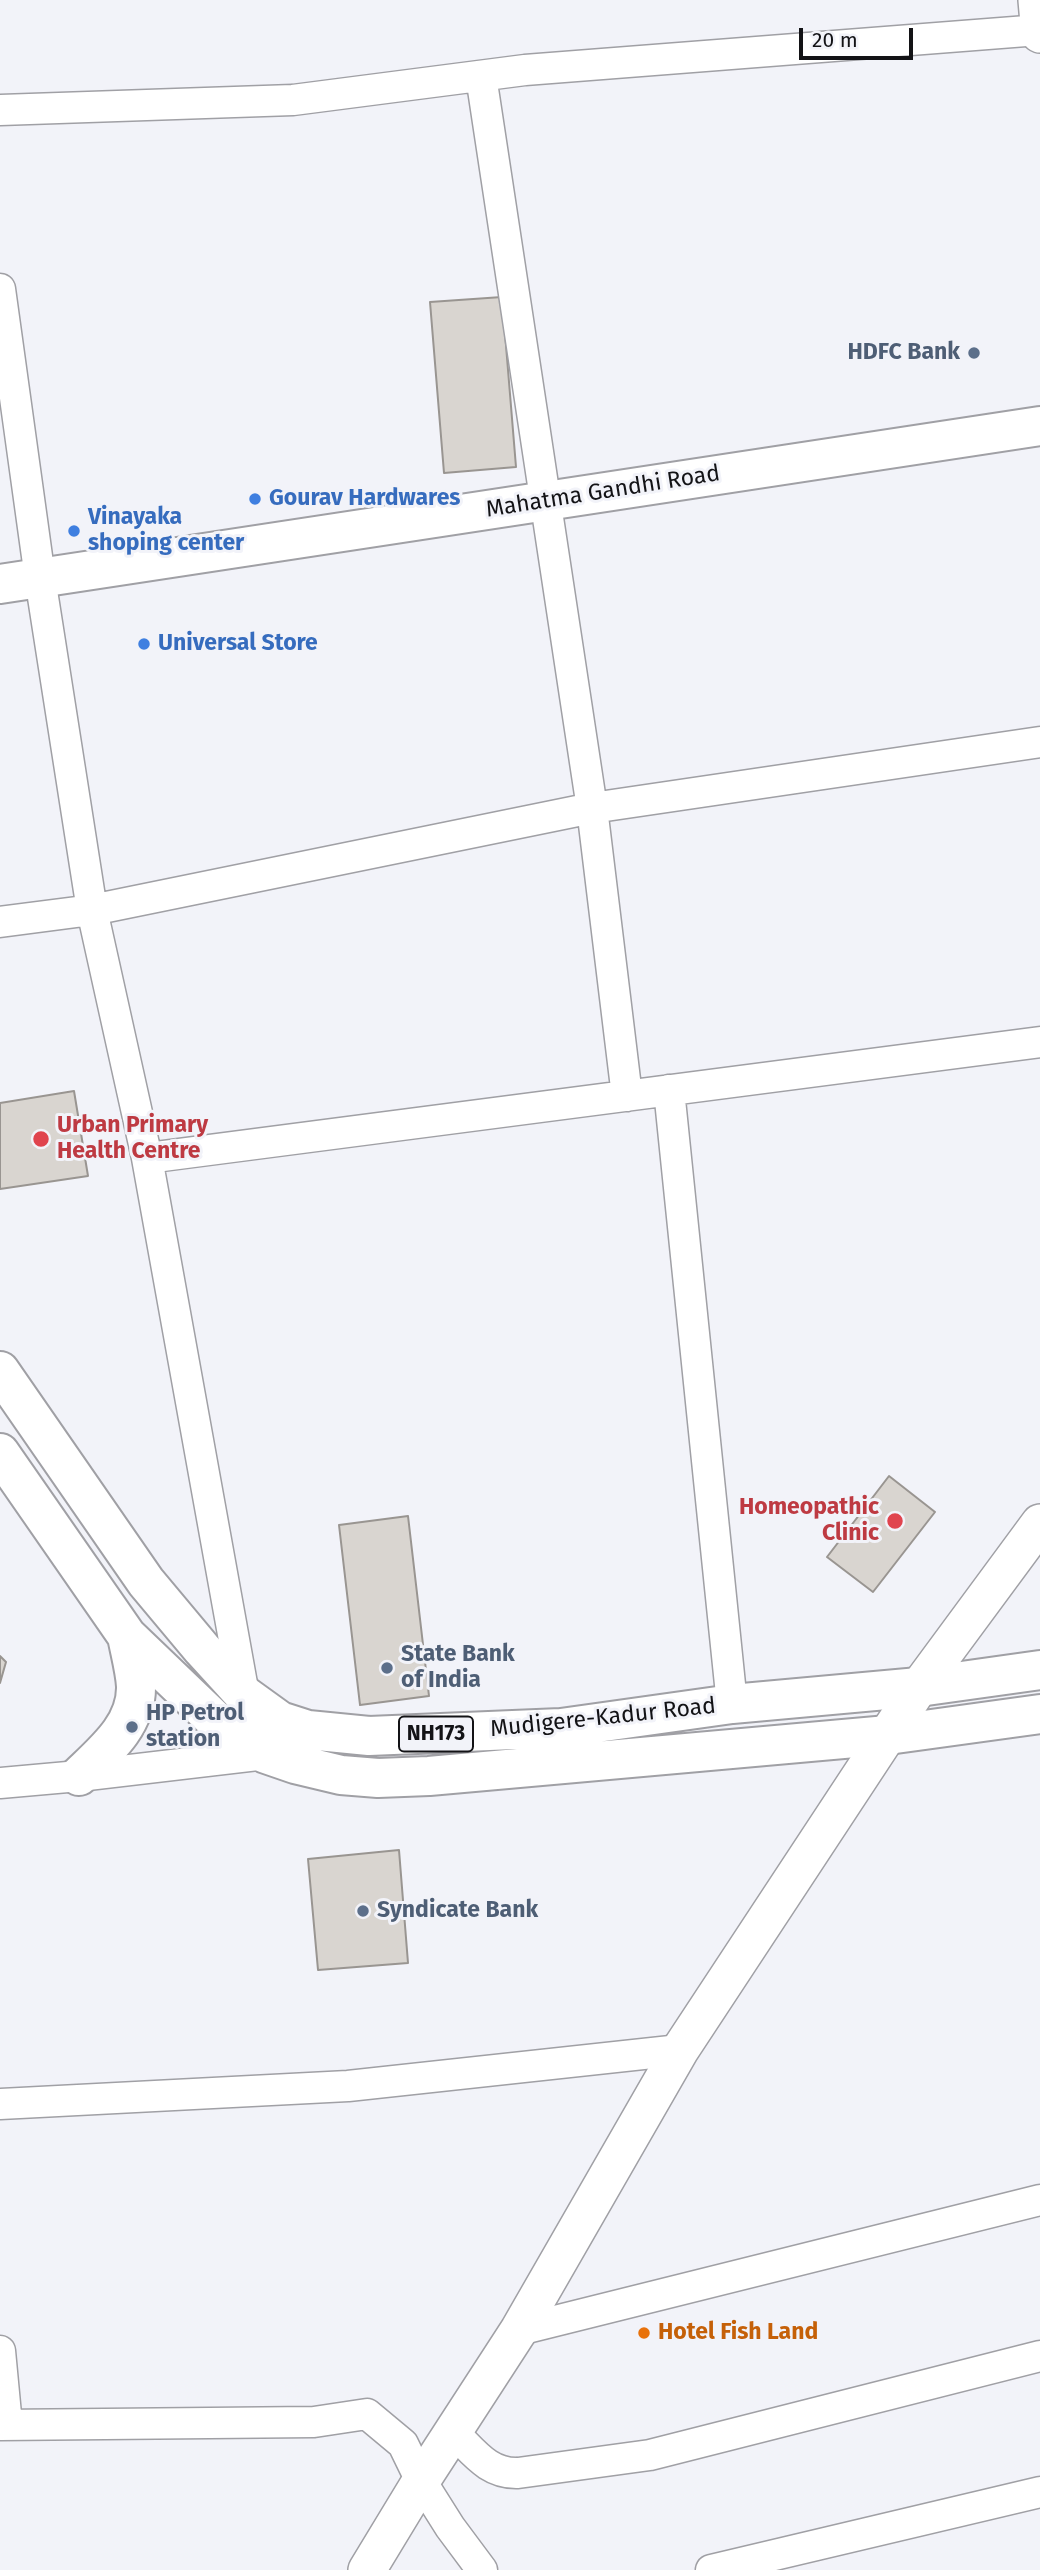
<!DOCTYPE html>
<html>
<head>
<meta charset="utf-8">
<style>
	body { margin:0 }
	#map { position:relative; width:1040px; height:2570px; overflow:hidden; background:#f2f3f9; font-family:"Fira Sans",sans-serif }
	canvas { display:block }
	.scale { position:absolute; left:799px; top:28px; width:114px; height:32px; box-sizing:border-box; border:4px solid #131316; border-top:0; padding-left:9px; font-size:21px; line-height:24px; white-space:nowrap; color:#131316; -webkit-text-stroke:5px #f2f3f9; paint-order:stroke }
</style>
</head>
<body>
<div id="map">
<canvas width="1040" height="2570"></canvas>
<div class="scale">20 m</div>
</div>
<script>
const c = document.querySelector('canvas').getContext('2d');
c.lineJoin = 'round';
function fillPath(path, color) { c.fillStyle = color; c.fill(path, 'evenodd'); }
function trace(path, color, width, dash) { c.strokeStyle = color; c.lineWidth = width; c.lineCap = dash ? 'butt' : 'round'; c.setLineDash(dash || []); c.stroke(path); }
function drawText(font, color, halo, rows, align = 'center') {
  c.font = font + ' "Fira Sans",sans-serif'; c.lineWidth = 6; c.setLineDash([]); c.textBaseline = 'middle'; c.strokeStyle = halo; c.fillStyle = color; for (const [text, x, y, turn = 0] of rows) {
    c.save(); c.translate(x, y); c.rotate((+turn || 0) * Math.PI / 180); c.textAlign = isNaN(turn) ? turn : align; if (halo) c.strokeText(text, 0, 0); c.fillText(text, 0, 0); c.restore();
  }
}
const building = new Path2D(`
	M502 297 516 467 444 473 430 302Z
	M74 1091 88 1176 0 1189V1103Z
	M889 1476 935 1512 873 1592 827 1557Z
	M408 1516 429 1696 360 1705 339 1525Z
	M0 1656 6 1662 0 1683Z
	M399 1850 408 1963 318 1970 308 1859Z`);
const minor = new Path2D(`
	M481 76 592 808 627 1096
	M0 110 293 100 525 70 1040 30
	M0 289 40 578 92 910 147 1158 244 1695
	M0 922 92 910 592 808 1040 742
	M669 1090 732 1704
	M147 1158 1040 1042
	M0 1783 79 1776 266 1754 274 1749
	M0 2104 348 2086 680 2050
	M519 2330 1040 2200
	M0 2351 7 2425
	M0 2425 314 2422 367 2414 403 2444 421 2481 450 2527 482 2570
	M454 2433C474 2452 488 2474 518 2473L650 2455 1040 2356
	M711 2570 1040 2492`);
const tertiary = new Path2D(`
	M1037 0 1040 34
	M367 2570 421 2481 519 2330 680 2050 919 1687 1040 1523`);
const primary = new Path2D(`
	M0 584 1040 426`);
const trunk = new Path2D(`
	M0 1371 146 1582 202 1649 244 1695 280 1721 308 1730 369 1736 561 1728 732 1704 919 1687 1040 1670
	M0 1453 127 1636 221 1726 266 1754 295 1764 341 1775 378 1778 429 1776 888 1735 1040 1714
	M79 1776C105 1751 137 1725 136 1686 135 1670 130 1652 127 1636`);
const markers = [
	[974,353,7,"#5c6f8a"],
	[255,499,7,"#3f7fe0"],
	[74,531,7,"#3f7fe0"],
	[144,644,7,"#3f7fe0"],
	[41,1139,9,"#e0444e"],
	[895,1521,9,"#e0444e"],
	[387,1668,7,"#5c6f8a"],
	[132,1727,7,"#5c6f8a"],
	[363,1911,7,"#5c6f8a"],
	[644,2333,7,"#e8710a"]
];
const shields = [
	[436,1734,74]
];
const shieldNames = [
	["NH173",436,1734]
];
const serviceNames = [
	["HDFC Bank",960,353,"right"],
	["State Bank",401,1655],
	["of India",401,1681],
	["HP Petrol",146,1714],
	["station",146,1740],
	["Syndicate Bank",377,1911]
];
const streetNames = [
	["Mahatma Gandhi Road",603,492,-9],
	["Mudigere-Kadur Road",603,1718,-6]
];
const shopNames = [
	["Gourav Hardwares",269,499],
	["Vinayaka",88,518],
	["shoping center",88,544],
	["Universal Store",158,644]
];
const healthNames = [
	["Urban Primary",57,1126],
	["Health Centre",57,1152],
	["Homeopathic",879,1508,"right"],
	["Clinic",879,1534,"right"]
];
const foodNames = [
	["Hotel Fish Land",658,2333]
];
fillPath(building, '#d9d5d0');
trace(building, '#999591', 2);
trace(minor, '#a0a0a5', 33);
trace(tertiary, '#a0a0a5', 40);
trace(primary, '#a0a0a5', 42);
trace(trunk, '#a0a0a5', 42);
trace(minor, '#fff', 30);
trace(tertiary, '#fff', 37);
trace(primary, '#fff', 38);
trace(trunk, '#fff', 38);
for (const [x, y, r, color] of markers) { const dot = new Path2D(); dot.arc(x, y, r, 0, 2 * Math.PI); c.fillStyle = color; c.fill(dot); trace(dot, '#f2f3f9', 2.5); }
for (const [x, y, w] of shields) { const box = new Path2D(); box.roundRect(x - w / 2, y - 17.5, w, 35, 5); c.fillStyle = '#f2f3f9'; c.fill(box); trace(box, '#131316', 2); }
drawText('bold 21px', '#131316', null, shieldNames);
drawText('bold 23px', '#4e5e75', '#f2f3f9', serviceNames, 'left');
drawText('23px', '#131316', '#f2f3f9', streetNames);
drawText('bold 23px', '#366cbe', '#f2f3f9', shopNames, 'left');
drawText('bold 23px', '#be3a42', '#f2f3f9', healthNames, 'left');
drawText('bold 23px', '#c56008', '#f2f3f9', foodNames, 'left');
</script>
</body>
</html>
